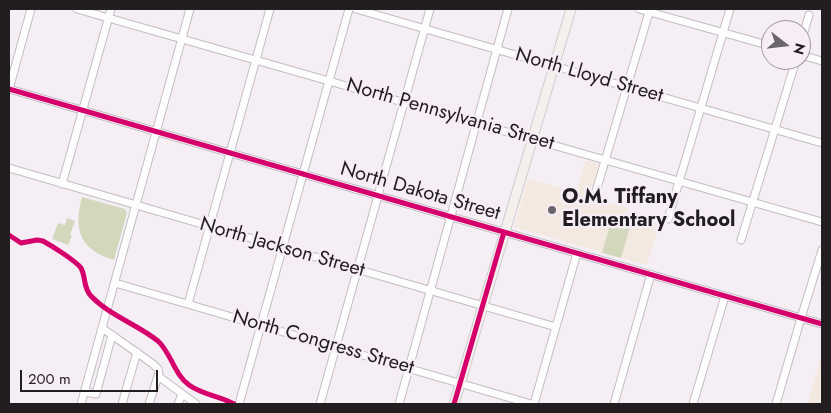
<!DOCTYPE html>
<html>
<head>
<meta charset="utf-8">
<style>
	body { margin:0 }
	#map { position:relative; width:831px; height:413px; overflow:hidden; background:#f5eff5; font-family:Jost,sans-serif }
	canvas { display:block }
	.frame { position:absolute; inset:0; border:10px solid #211d21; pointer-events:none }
	.north { position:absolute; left:761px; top:20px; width:50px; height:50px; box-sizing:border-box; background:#f7edf7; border:1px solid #a19aa1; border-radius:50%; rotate:106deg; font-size:14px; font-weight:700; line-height:20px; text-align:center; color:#211d21 }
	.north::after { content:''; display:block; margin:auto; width:18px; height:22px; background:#6b666b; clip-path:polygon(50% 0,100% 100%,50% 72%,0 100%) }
	.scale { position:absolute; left:20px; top:370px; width:138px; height:22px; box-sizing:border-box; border:2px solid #211d21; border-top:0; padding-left:6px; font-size:15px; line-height:18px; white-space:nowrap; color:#211d21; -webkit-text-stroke:4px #f7edf7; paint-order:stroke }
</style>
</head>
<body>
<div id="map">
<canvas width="831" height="413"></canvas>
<div class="frame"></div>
<div class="north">N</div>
<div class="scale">200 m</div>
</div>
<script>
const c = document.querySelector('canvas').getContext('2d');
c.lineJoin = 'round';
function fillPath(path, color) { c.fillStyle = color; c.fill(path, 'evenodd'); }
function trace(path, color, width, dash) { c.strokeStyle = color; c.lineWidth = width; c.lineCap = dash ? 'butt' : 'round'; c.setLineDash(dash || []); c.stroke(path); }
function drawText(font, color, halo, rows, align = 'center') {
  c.font = font + ' Jost,sans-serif'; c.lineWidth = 5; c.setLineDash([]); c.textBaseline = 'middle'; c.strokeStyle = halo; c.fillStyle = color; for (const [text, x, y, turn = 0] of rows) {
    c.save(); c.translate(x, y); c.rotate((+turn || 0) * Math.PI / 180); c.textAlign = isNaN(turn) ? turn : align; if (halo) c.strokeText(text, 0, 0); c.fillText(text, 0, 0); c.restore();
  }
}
const education = new Path2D(`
	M586 160 599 164 590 197 628 208V212L660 221 647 265 514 227 528 178 576 193Z
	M822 352V404H808Z`);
const green = new Path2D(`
	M82 197 125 209 127 213 114 260C80 250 73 230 82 197Z
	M67 218 75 221 70 235 72 236 68 245 52 239 58 223 65 225Z
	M611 221 630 227 621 258 602 253Z`);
const minor = new Path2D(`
	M77 9 822 222
	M356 9 822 143
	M639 9 771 46
	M801 42 809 15
	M801 55 822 61
	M9 89 822 324
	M9 89 31 9
	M9 168 556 327
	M62 184 111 9
	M594 198 650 9
	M668 219 730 9
	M741 240 796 60
	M115 283 531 404
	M188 304 270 9
	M102 328 153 364 158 369 159 373 149 404
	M158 376 196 404
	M85 392 96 394 112 335
	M81 404 190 9
	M122 404 137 352
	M178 404 182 394
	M239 404 349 9
	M320 404 430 9
	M399 404 508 9
	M534 404 577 253
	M614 404 651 274
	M693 404 725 296
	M776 404 801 318 822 250`);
const major = new Path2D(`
	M454 404 571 9`);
const cycleway = new Path2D(`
	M9 89 822 324
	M9 235 21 243 37 240 43 241C52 246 76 261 81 268 86 277 83 288 91 296 110 316 137 324 158 341 171 353 174 374 189 385 203 395 220 396 234 404
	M454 404 504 232`);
const markers = [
	[552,210,5,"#6b666b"]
];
const streetNames = [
	["North Lloyd Street",589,76,16],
	["North Pennsylvania Street",450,115,16],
	["North Dakota Street",420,192,16],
	["North Jackson Street",282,248,16],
	["North Congress Street",323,343,16]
];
const poiNames = [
	["O.M. Tiffany",562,198],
	["Elementary School",562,221]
];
fillPath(education, '#f4e9e1');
fillPath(green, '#d3d8bd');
trace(minor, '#c2bdc2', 9);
trace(major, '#cfcccf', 11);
trace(minor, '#fefdfe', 7);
trace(major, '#f5f0ed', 9);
trace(cycleway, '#d6006c', 5);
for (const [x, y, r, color] of markers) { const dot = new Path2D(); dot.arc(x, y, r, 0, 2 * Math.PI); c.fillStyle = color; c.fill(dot); trace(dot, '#f7edf7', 2); }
drawText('20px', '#211d21', '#f7edf7', streetNames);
drawText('bold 20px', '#211d21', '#f7edf7', poiNames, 'left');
</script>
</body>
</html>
